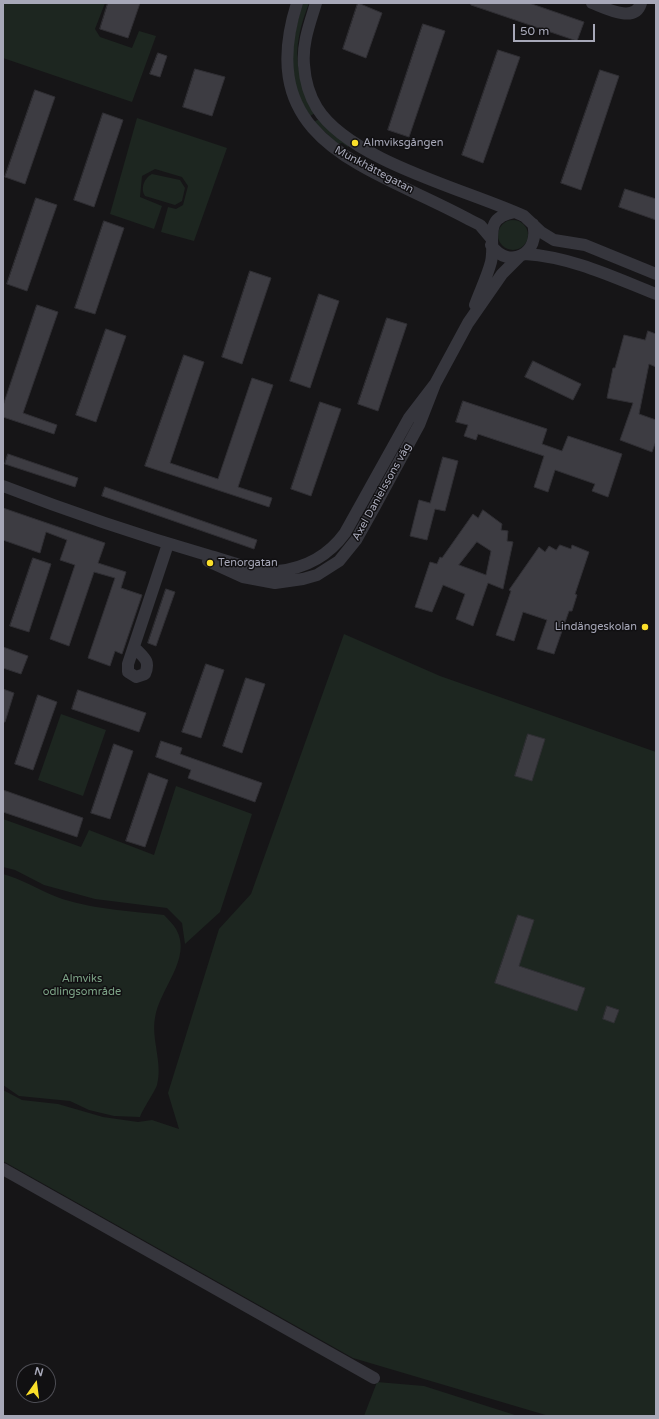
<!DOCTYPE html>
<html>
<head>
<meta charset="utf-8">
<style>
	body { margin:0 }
	#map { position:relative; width:659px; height:1419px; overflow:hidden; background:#161517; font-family:"Varela Round",sans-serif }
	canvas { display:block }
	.frame { position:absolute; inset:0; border:4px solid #a7a8b8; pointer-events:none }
	.north { position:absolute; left:16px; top:1363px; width:40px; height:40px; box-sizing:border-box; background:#111012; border:1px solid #4d4d54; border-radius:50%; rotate:14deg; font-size:11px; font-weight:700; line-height:16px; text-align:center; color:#a7a8b8 }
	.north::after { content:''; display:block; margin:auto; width:14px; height:18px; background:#fbdf2a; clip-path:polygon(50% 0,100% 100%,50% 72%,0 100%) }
	.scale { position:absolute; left:513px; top:24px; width:82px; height:18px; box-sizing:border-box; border:2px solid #a7a8b8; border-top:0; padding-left:5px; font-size:12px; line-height:14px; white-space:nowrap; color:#a7a8b8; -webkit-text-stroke:3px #111012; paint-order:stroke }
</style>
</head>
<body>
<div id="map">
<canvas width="659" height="1419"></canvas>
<div class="frame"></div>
<div class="north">N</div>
<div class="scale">50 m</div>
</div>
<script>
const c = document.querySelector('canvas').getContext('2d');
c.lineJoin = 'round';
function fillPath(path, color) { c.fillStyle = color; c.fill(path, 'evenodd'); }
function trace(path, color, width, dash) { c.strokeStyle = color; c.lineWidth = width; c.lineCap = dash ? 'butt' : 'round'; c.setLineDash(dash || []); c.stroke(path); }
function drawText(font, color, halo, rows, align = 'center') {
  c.font = font + ' "Varela Round",sans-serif'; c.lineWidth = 3; c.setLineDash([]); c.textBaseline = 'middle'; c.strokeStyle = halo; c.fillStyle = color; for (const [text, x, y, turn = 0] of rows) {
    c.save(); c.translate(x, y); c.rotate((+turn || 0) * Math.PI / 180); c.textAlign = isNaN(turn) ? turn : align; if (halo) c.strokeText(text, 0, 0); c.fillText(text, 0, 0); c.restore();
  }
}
const green = new Path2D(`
	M3 3H105L95 29 100 37 132 48 139 31 156 36 132 102 3 58Z
	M303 3H309C301 24 294 47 299 69 302 84 310 98 315 113L310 116C306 109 301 101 298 94 287 64 294 32 303 3Z
	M137 118 227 148 194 241 161 232 168 207 176 209 183 205 188 186 182 177 155 169 142 176 140 197 162 206 154 229 110 214Z
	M319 119 350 144 348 147 342 143 338 144 314 122Z
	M152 174 180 180 185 188 182 201 175 205 145 196C140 189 144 178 152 174Z
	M498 235a15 15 0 1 1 30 0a15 15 0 1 1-30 0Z
	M344 634 440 676 656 752V1416H549L353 1358 3 1161V1090L22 1100 58 1104 103 1117 138 1122 152 1120 179 1129 168 1093 219 929 251 894Z
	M61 714 106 730 83 796 38 780Z
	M176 786 252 814 220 912 185 944 182 923 167 908 95 899 44 885 15 870 3 867V819L81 847 89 830 154 855Z
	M3 874C22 879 39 890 57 897 89 909 131 911 164 915 168 919 173 924 176 929 193 958 159 989 155 1018 151 1039 163 1063 157 1085 155 1091 143 1109 140 1117L114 1116 89 1110 70 1101 19 1096 3 1085Z
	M377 1382 424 1386 518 1416H364Z`);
const building = new Path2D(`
	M108 3H140L128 38 100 29Z
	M358 3 382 13 366 58 343 49Z
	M471 3H529L584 22 577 41 471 5Z
	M423 24 445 31 409 137 388 130Z
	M498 50 520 57 483 163 462 155Z
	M158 53 167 56 160 77 150 74Z
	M195 69 225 77 212 116 183 107Z
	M600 70 619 76 581 190 561 183Z
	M35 90 55 97 25 184 5 177Z
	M103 113 123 120 94 207 74 200Z
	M625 189 656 199V220L619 207Z
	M36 198 57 205 27 291 7 284Z
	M104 221 124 228 95 314 75 308Z
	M250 271 271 278 242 364 222 357Z
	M319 294 339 301 310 388 290 381Z
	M37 305 58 312 23 413 57 425 54 434 3 417V406Z
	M387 318 407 324 378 411 358 404Z
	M106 329 126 336 96 422 76 415Z
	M648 331 656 334V367L649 364 639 414 656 420V441L652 452 620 440 633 403 607 398 613 368H615L624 335 645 340Z
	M184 355 204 362 170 463 218 479 252 378 273 385 238 487 272 498 269 507 145 466Z
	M533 361 581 384 573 400 525 377Z
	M463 401 547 429 542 444 562 451 568 436 622 454 608 497 592 491 595 484 555 470 548 492 534 487 544 456 478 434 476 440 464 436 468 425 456 422Z
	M320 402 341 409 311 496 291 489Z
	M8 454 78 478 75 487 5 464Z
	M443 457 458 461 445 511 435 509 427 540 410 536 419 500 430 503Z
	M105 487 257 540 254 549 102 496Z
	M3 508 105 543 98 563 126 572 121 588 142 595 122 654 115 651 110 666 88 658 115 578 94 572 69 646 50 639 75 565 60 560 67 540 46 532 40 553 3 540Z
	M483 510 502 524 501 530 508 531 507 541 513 542 503 589 488 583 473 626 456 619 465 594 443 585 432 612 415 607 430 562 437 564 440 557 442 558 473 514 478 518ZM477 542 491 551 486 575 459 565Z
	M560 545 571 549 572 545 589 552 575 594 577 595 572 611H569L554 654 537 649 547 620 523 612 514 641 496 635 511 591 509 590 539 547 545 552 549 546 556 550Z
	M33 558 51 564 29 632 10 626Z
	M166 589 175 592 156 646 148 643Z
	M3 647 28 656 21 674 3 668Z
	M206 664 224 670 201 738 182 732Z
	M246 678 265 684 242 753 223 746Z
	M3 689 14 693 5 722H3Z
	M78 690 146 713 139 732 72 709Z
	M38 695 57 702 33 770 15 764Z
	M528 734 545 739 532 781 515 776Z
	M161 741 182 748 180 754 262 783 255 802 188 778 191 770 156 757Z
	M114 744 133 751 110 819 91 813Z
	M149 773 168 780 145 847 126 841Z
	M3 790 83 818 77 837 3 812Z
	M518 915 534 920 519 966 585 988 577 1011 495 983Z
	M607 1006 619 1010 614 1023 603 1019Z`);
const minor = new Path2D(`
	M297 3C252 145 373 167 470 220L480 225 491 238
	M316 3C310 23 302 43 304 65 305 80 309 95 317 108 350 161 468 190 524 216L541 232 554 240 585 245 656 274
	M592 3C605 8 635 24 641 3
	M491 245C509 271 541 253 533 224
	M525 254C572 257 613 277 656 294
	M475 305C480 291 487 277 491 262 496 240 482 218 514 212
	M3 486C70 512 138 535 207 555 229 561 255 572 278 571 306 568 329 555 345 533L409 418 435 384
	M208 561 243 577 275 583 303 579 317 575 339 561 356 540 375 506 419 425 435 384 468 323 502 274 520 256
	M134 647C143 657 151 660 145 674L136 677 128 672V664L168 544
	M3 1169 374 1378`);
const markers = [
	[355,143,4,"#fbdf2a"],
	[210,563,4,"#fbdf2a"],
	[645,627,4,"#fbdf2a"]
];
const poiNames = [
	["Almviksgången",363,143],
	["Tenorgatan",218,563],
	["Lindängeskolan",637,627,"right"]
];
const streetNames = [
	["Munkhättegatan",374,170,28],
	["Axel Danielssons väg",382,492,-61]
];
const parkNames = [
	["Almviks",82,979],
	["odlingsområde",82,992]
];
fillPath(green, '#1d2620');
fillPath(building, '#3d3c42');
trace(building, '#302f34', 1);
trace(minor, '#36363d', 12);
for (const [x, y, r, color] of markers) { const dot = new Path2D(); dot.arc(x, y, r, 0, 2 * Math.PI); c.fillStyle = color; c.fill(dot); trace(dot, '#111012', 1.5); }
drawText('11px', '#a7a8b8', '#111012', poiNames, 'left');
drawText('11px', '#a7a8b8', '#111012', streetNames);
drawText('11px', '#7da487', '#111012', parkNames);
</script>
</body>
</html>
